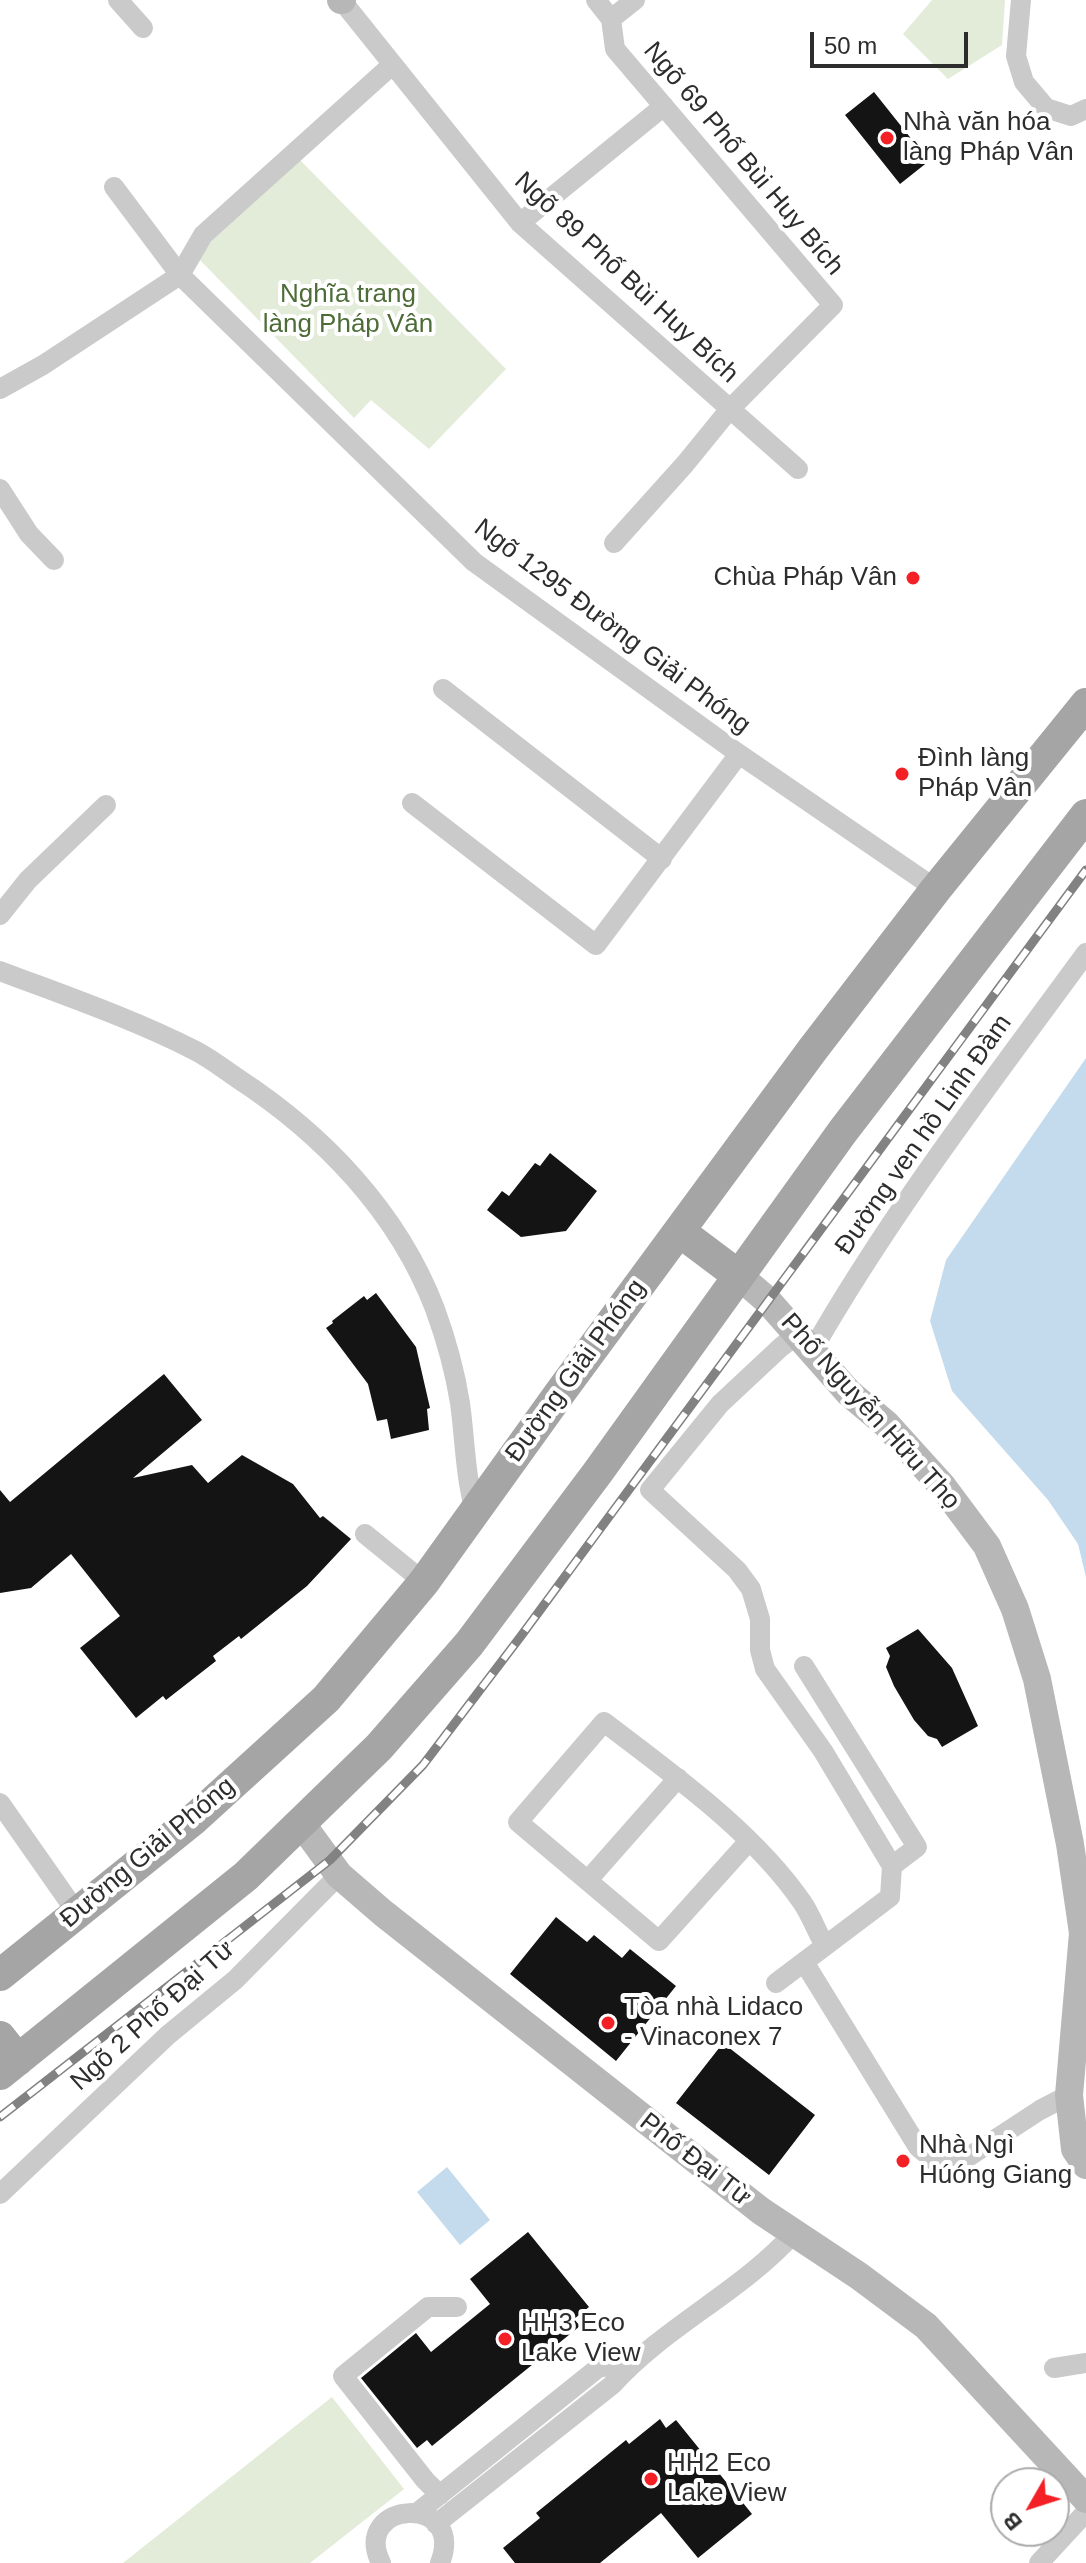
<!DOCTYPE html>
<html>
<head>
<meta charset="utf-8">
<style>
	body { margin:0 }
	#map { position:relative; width:1086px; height:2563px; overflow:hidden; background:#fff; font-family:Helvetica,sans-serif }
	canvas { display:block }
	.north { position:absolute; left:990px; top:2467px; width:80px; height:80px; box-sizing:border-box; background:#fff; border:2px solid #ababab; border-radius:50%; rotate:231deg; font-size:22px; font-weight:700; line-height:32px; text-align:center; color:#2d2d2d }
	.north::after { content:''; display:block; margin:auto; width:28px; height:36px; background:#f32125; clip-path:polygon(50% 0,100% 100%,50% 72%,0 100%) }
	.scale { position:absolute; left:810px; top:32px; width:158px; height:36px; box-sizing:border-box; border:4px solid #2d2d2d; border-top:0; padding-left:10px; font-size:24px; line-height:28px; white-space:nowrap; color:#2d2d2d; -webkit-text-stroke:6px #fff; paint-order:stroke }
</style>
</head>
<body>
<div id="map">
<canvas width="1086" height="2563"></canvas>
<div class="north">B</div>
<div class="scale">50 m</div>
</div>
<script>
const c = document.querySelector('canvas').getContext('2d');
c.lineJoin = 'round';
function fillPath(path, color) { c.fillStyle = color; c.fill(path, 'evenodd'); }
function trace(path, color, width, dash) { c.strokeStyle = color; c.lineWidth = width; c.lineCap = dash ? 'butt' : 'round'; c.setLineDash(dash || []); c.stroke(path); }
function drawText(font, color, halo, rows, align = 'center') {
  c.font = font + ' Helvetica,sans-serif'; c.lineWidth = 8; c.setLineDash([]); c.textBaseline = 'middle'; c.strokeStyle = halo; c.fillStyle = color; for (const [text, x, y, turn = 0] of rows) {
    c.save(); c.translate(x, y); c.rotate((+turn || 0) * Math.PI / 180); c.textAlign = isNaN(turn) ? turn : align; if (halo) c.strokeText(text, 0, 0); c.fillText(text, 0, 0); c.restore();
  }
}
const green = new Path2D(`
	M932 0H1005L1002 45 948 79 903 34Z
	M299 159 506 369 429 449 371 400 354 418 198 258 212 240Z
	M332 2397 404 2489 310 2563H123Z`);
const water = new Path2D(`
	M1086 1058V1577L1078 1544 1048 1500 952 1391 930 1321 946 1260Z
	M447 2167 490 2220 460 2245 417 2192Z`);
const building = new Path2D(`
	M874 92 929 161 900 184 845 115Z
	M550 1153 597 1191 566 1231 521 1237 487 1210 502 1191 509 1196 535 1163 540 1166Z
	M376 1293 416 1347 430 1408 427 1409 429 1430 391 1439 387 1419 377 1421 368 1384 326 1328 333 1323 332 1321 364 1296 367 1300Z
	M164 1374 202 1420 133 1478 192 1465 208 1483 242 1455 293 1484 320 1518 323 1516 351 1539 307 1586 241 1639 239 1636 213 1656 216 1661 166 1700 163 1696 136 1718 80 1648 120 1616 71 1554 31 1588 0 1593V1490L10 1502Z
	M918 1629 952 1668 978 1726 942 1747 937 1739 928 1736 914 1720 894 1686 886 1667 890 1656 886 1648Z
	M556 1917 587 1942 594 1935 622 1958 630 1949 676 1986 616 2061 510 1974Z
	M723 2043 815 2115 769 2175 676 2103Z
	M528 2232 589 2307 574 2319 580 2326 432 2446 427 2440 417 2448 361 2378 416 2333 431 2352 490 2304 470 2279Z
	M660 2419 666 2428 676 2420 752 2514 698 2558 661 2513 600 2563H515L503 2548 540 2518 536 2513 626 2440 629 2444Z`);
const street = new Path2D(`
	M118 0 143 28
	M596 0 611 19 615 49 833 305 729 410 685 464 614 543
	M1021 0 1016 56 1024 82 1046 108 1071 116 1086 109
	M342 1 520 223 798 469
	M611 19 635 0
	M114 187 180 275 474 562 739 754 936 889
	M520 223 664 106
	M0 389 43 365 180 275 203 235 392 65
	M0 489 29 534 54 560
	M443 689 662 859
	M412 803 596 945 739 754
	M0 915 28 880 106 805
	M0 971C66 996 133 1019 196 1051 211 1059 224 1069 237 1078 323 1134 398 1212 435 1309 446 1339 455 1372 460 1403 465 1439 465 1475 475 1511
	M812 1351C892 1211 991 1083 1086 953
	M365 1534 424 1582
	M804 1666 917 1847 892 1866
	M0 1803 77 1913
	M749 1841 659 1941 518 1822 604 1722C672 1774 753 1831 802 1902 811 1915 817 1932 825 1946
	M588 1880 678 1778
	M804 1962 918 2147 935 2161 953 2167 1040 2110 1069 2095
	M776 1983 890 1897 892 1866 823 1751 765 1669 760 1650V1619L751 1589 737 1570 650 1490 720 1404 781 1347 790 1340H802
	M0 2194 168 2035 235 1980 339 1875
	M1054 2368 1086 2363
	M440 2495 425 2480 343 2376 428 2307H457
	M418 2512 598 2368 633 2361
	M436 2524 612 2385C665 2326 741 2292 794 2233
	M381 2563C350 2500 467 2493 440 2563
	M1039 2563 1086 2512`);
const secondary = new Path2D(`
	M341 0H342
	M739 1276 767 1300 849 1393 886 1424 943 1487 987 1546 1015 1609 1037 1679 1070 1844 1083 1933 1069 2095 1075 2149 1086 2165
	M301 1823 339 1875 383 1913 761 2211 859 2276 926 2326 1086 2499`);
const primary = new Path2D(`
	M679 1231 739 1276
	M0 1975 194 1819 326 1699 424 1582 562 1390 813 1049 936 889 1086 704
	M0 2037 18 2060
	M0 2074 246 1876 379 1747 469 1644 598 1472 843 1131 1086 815`);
const rail = new Path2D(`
	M0 2117 330 1860 423 1765 521 1636 1086 870`);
const markers = [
	[887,138,8,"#f32125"],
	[913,578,8,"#f32125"],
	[902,774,8,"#f32125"],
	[608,2023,8,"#f32125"],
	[903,2161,8,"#f32125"],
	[505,2339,8,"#f32125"],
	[651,2479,8,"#f32125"]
];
const poiNames = [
	["Nhà văn hóa",903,123],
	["làng Pháp Vân",903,153],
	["Chùa Pháp Vân",897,578,"right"],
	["Đình làng",918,759],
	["Pháp Vân",918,789],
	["Tòa nhà Lidaco",624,2008],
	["- Vinaconex 7",624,2038],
	["Nhà Ngì",919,2146],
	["Húóng Giang",919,2176],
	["HH3 Eco",521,2324],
	["Lake View",521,2354],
	["HH2 Eco",667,2464],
	["Lake View",667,2494]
];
const streetNames = [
	["Ngõ 69 Phố Bùi Huy Bích",743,159,50],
	["Ngõ 89 Phố Bùi Huy Bích",626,278,43],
	["Ngõ 1295 Đường Giải Phóng",612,627,37],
	["Đường ven hồ Linh Đàm",924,1135,-55],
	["Đường Giải Phóng",576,1371,-54],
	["Phố Nguyễn Hữu Thọ",870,1412,48],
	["Đường Giải Phóng",148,1853,-40],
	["Ngõ 2 Phố Đại Từ",153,2016,-42],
	["Phố Đại Từ",695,2160,38]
];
const parkNames = [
	["Nghĩa trang",348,295],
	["làng Pháp Vân",348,325]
];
fillPath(green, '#e2ecd9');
fillPath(water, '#c4dbee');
fillPath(building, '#141414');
trace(street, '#cacaca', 20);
trace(secondary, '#b7b7b7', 28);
trace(primary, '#a5a5a5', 32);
trace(rail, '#828282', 9);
trace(rail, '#fff', 6, [18]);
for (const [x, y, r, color] of markers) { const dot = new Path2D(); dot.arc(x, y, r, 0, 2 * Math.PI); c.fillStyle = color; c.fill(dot); trace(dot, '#fff', 3); }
drawText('26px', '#2d2d2d', '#fff', poiNames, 'left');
drawText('26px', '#2d2d2d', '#fff', streetNames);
drawText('26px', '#4d6c37', '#fff', parkNames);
</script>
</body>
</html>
